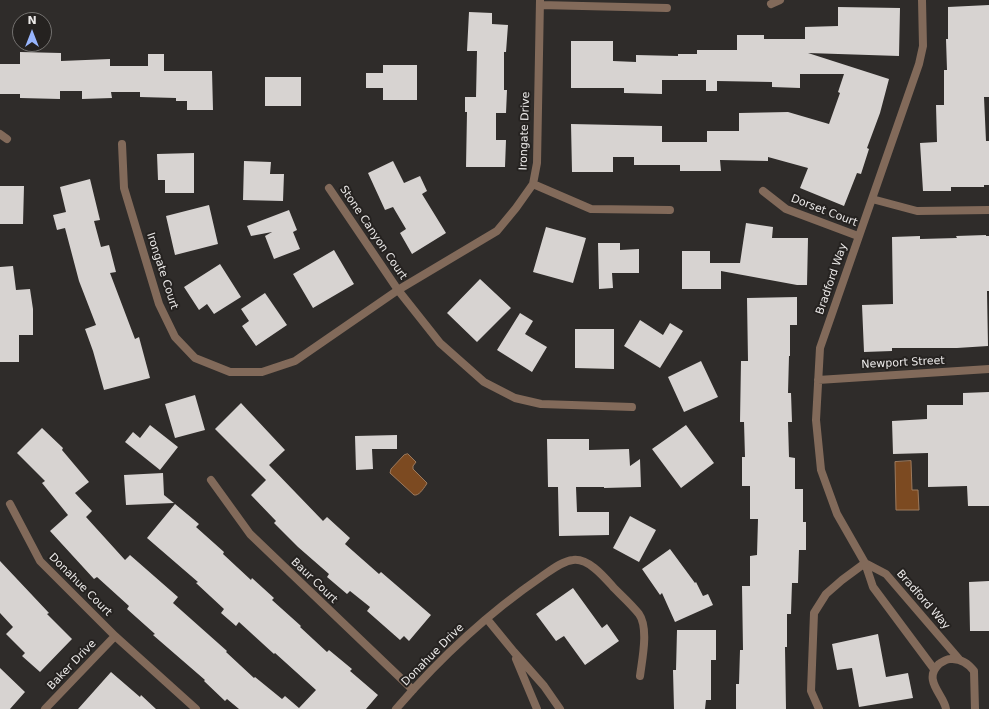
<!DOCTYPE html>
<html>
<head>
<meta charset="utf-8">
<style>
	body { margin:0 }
	#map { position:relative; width:989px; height:709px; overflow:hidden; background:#2f2c2a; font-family:"DejaVu Sans",sans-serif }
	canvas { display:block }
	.north { position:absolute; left:12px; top:12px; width:40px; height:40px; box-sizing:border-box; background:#252220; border:1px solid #747270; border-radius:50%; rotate:0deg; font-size:11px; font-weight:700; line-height:16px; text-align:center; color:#ebe9e8 }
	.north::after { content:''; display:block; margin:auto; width:14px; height:18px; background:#98b5fd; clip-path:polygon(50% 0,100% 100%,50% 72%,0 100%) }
</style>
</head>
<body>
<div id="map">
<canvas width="989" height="709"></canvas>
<div class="north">N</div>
</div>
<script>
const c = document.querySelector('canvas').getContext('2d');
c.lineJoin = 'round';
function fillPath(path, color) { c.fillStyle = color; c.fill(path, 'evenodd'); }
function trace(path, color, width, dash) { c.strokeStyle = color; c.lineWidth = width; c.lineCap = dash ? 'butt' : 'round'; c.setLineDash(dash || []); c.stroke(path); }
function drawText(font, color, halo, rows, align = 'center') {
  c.font = font + ' "DejaVu Sans",sans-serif'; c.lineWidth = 4; c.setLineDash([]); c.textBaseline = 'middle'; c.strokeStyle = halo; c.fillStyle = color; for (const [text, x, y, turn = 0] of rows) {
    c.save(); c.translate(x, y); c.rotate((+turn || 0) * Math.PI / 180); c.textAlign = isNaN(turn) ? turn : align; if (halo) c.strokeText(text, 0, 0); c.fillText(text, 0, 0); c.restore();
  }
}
const water = new Path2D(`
	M408 454 416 462 413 466V469L427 483 426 485C423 489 419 496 414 495L390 473 391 469 404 455Z
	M911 461 912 490H918L919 510H896L895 462Z`);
const building = new Path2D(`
	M989 5V97H984L986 141H989V185H984V187H951V191H923L920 143 937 142 936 105H944V70H947L946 39H948V7Z
	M838 7 900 8 899 56 808 53 889 79 880 113 867 148 869 149 861 174 857 173 844 206 800 188 808 168 768 157V161L720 160 721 171H680V165H634V157H613V172H572L571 124 662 126V142H707V131H739V113L788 112 829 124 840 93 838 92 844 74H800V88L772 87V82L717 81V91H706V80H662V94L624 93V88H571V41H613V61L636 62V55L678 56V54H697V50H737V35H764V39H805V27L838 26Z
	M469 12 492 13V24L508 25 506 52H504V90H507L506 113H496V140H506L505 167H466L467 112H465V97H476L477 51H467Z
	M20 52 61 53V61L110 59V66H148V54H164V71H212L213 110H187V101H176V98L140 97V92H111L112 98 82 99V91H60V99L20 98V94H0V64H20Z
	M383 65H417V100H383V88H366V73H383Z
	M265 77H301V106H265Z
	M194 153V193H165V180H158L157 154Z
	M244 161 271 162 270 174H284L283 201 243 200Z
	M393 161 404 183 420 176 427 191 422 194 446 233 412 254 400 233 406 229 393 207 385 210 368 173Z
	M90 179 100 220 94 221 101 247 109 245 116 272 110 273 135 339 139 337 150 378 104 390 93 351 85 329 96 325 79 281 65 228 57 230 53 215 66 212 60 187Z
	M0 186H24L23 224H0Z
	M209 205 218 244 175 255 166 216Z
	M289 210 297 230 293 232 300 249 274 259 265 236 272 232 251 236 247 226Z
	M746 223 773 227 772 238H808L807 285H797L721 271V289H682V251H710V263H740Z
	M546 227 586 238 573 283 533 272Z
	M986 235V236H989V291H987L988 346 957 348H892V351L864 352 862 305 893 304 892 237 920 236V239L957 238 956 236Z
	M598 243H620V250L639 249V273H612L613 288 599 289Z
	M334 250 354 284 313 308 293 274Z
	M220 264 241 297 214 314 207 304 199 310 184 287Z
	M13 266 16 290 30 289 33 309V335H19V362H0V267Z
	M480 279 511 308 477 342 447 313Z
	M265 293 287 325 256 346 242 326 249 321 241 309Z
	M797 297V325H790V356H789L788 393H791L792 422H788L789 457 795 458V489H803V522H806V550H799L798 583H792L791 614H787V647H785L786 709H736V684H739L740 650H743L742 586H750V556L757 555 758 519H750V486H742V457H745L744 422H740L741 361H748L747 298Z
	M520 313 533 321 525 334 547 347 532 372 497 350Z
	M640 320 663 335 670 323 683 331 660 368 624 346Z
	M575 329H614V369L575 368Z
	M701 361 718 397 684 412 668 377Z
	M989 392V506H968L967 486 928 487V453L893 454 892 421 927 419V405H963V393Z
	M195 395 205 430 175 438 165 404Z
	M241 403 285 450 269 465 323 521 327 517 350 538 345 544 379 574 381 572 431 615 409 641 404 636 400 640 367 611 370 607 350 591 347 594 327 577 329 574 298 547 274 523 276 521 251 495 266 480 215 429Z
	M150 425 178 447 160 470 125 442 133 432 140 438Z
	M686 425 714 463 681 488 652 449Z
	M42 428 63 448 62 450 89 482 75 493 92 511 86 517 125 560 130 555 178 597 173 603 227 651 226 652 254 678 255 677 282 699 285 696 299 708 316 690 275 653 274 654 239 622 236 626 221 613 224 609 196 583 198 582 147 538 175 504 199 524 196 527 224 552 223 554 251 580 252 578 274 598 272 600 301 626 300 627 327 652 329 650 352 669 350 671 378 695 366 709H239L227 699 225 701 204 681 205 680 153 635 155 634 127 609 129 606 97 577 94 579 50 531 68 515 42 483 45 481 17 453Z
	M397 435V449H372L373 469 356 470 355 436Z
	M547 439H589V450L629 449 630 466 640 459 641 487 604 488V487H576L577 512H609V535L559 536 558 487H548Z
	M163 473 164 495 174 503 126 505 124 475Z
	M630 516 656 530 639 562 613 548Z
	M670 549 695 583 696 582 703 596 708 594 713 605 675 622 662 593 660 595 642 569Z
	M0 561 49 613 47 614 72 639 40 672 22 656 25 653 6 634 13 627 0 613Z
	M989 581V631H970L969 582Z
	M573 588 602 628 607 624 619 641 585 665 564 636 556 641 536 614Z
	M677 630H716V660H711V700H706L705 709H674L673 670H676Z
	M878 634 886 677 908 673 913 698 859 707 852 668 837 670 832 644Z
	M0 668 25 692 10 709H0Z
	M111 672 140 697 141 695 156 709H78Z`);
const minor = new Path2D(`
	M922 0 923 46 919 64 820 348 816 420 821 470 837 514 865 563 873 587 934 669
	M771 4 780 0
	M540 5 667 8
	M0 134 7 139
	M122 144 124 188 159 304 175 337 195 358 230 372H262L295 361 398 290 497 231 516 208 533 184 537 163 540 0
	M533 184 591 209 670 210
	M329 188 398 290 440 343 484 382 515 398 541 404 632 407
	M763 191 786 209 858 236
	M872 199 917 211 989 210
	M818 380 989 369
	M211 480 250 534 413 690
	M10 504 40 561 115 636 196 709
	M865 563 886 574 959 659
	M487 619 514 652 544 686 560 709
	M516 659 537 709
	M45 709 115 636
	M396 709C439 659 487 614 541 577 550 571 562 561 573 560 589 558 605 578 614 588 622 596 632 605 639 614 649 628 642 660 640 676
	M819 709 811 691 814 613 826 594 842 580 865 563
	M946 709C944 695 922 680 939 664 943 662 946 659 950 659 961 658 968 663 974 671L975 709`);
const streetNames = [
	["Irongate Drive",525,131,-88],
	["Dorset Court",824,211,21],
	["Stone Canyon Court",373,233,56],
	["Irongate Court",162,271,72],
	["Bradford Way",832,279,-71],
	["Newport Street",903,363,-3],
	["Baur Court",314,581,44],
	["Donahue Court",80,585,45],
	["Bradford Way",923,600,49],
	["Donahue Drive",433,655,-45],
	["Baker Drive",72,665,-46]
];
fillPath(water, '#7c4a21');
trace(water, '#9d7a5d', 1);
fillPath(building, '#d7d3d1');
trace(minor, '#826a5a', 8);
drawText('11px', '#ebe9e8', '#252220', streetNames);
</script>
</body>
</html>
